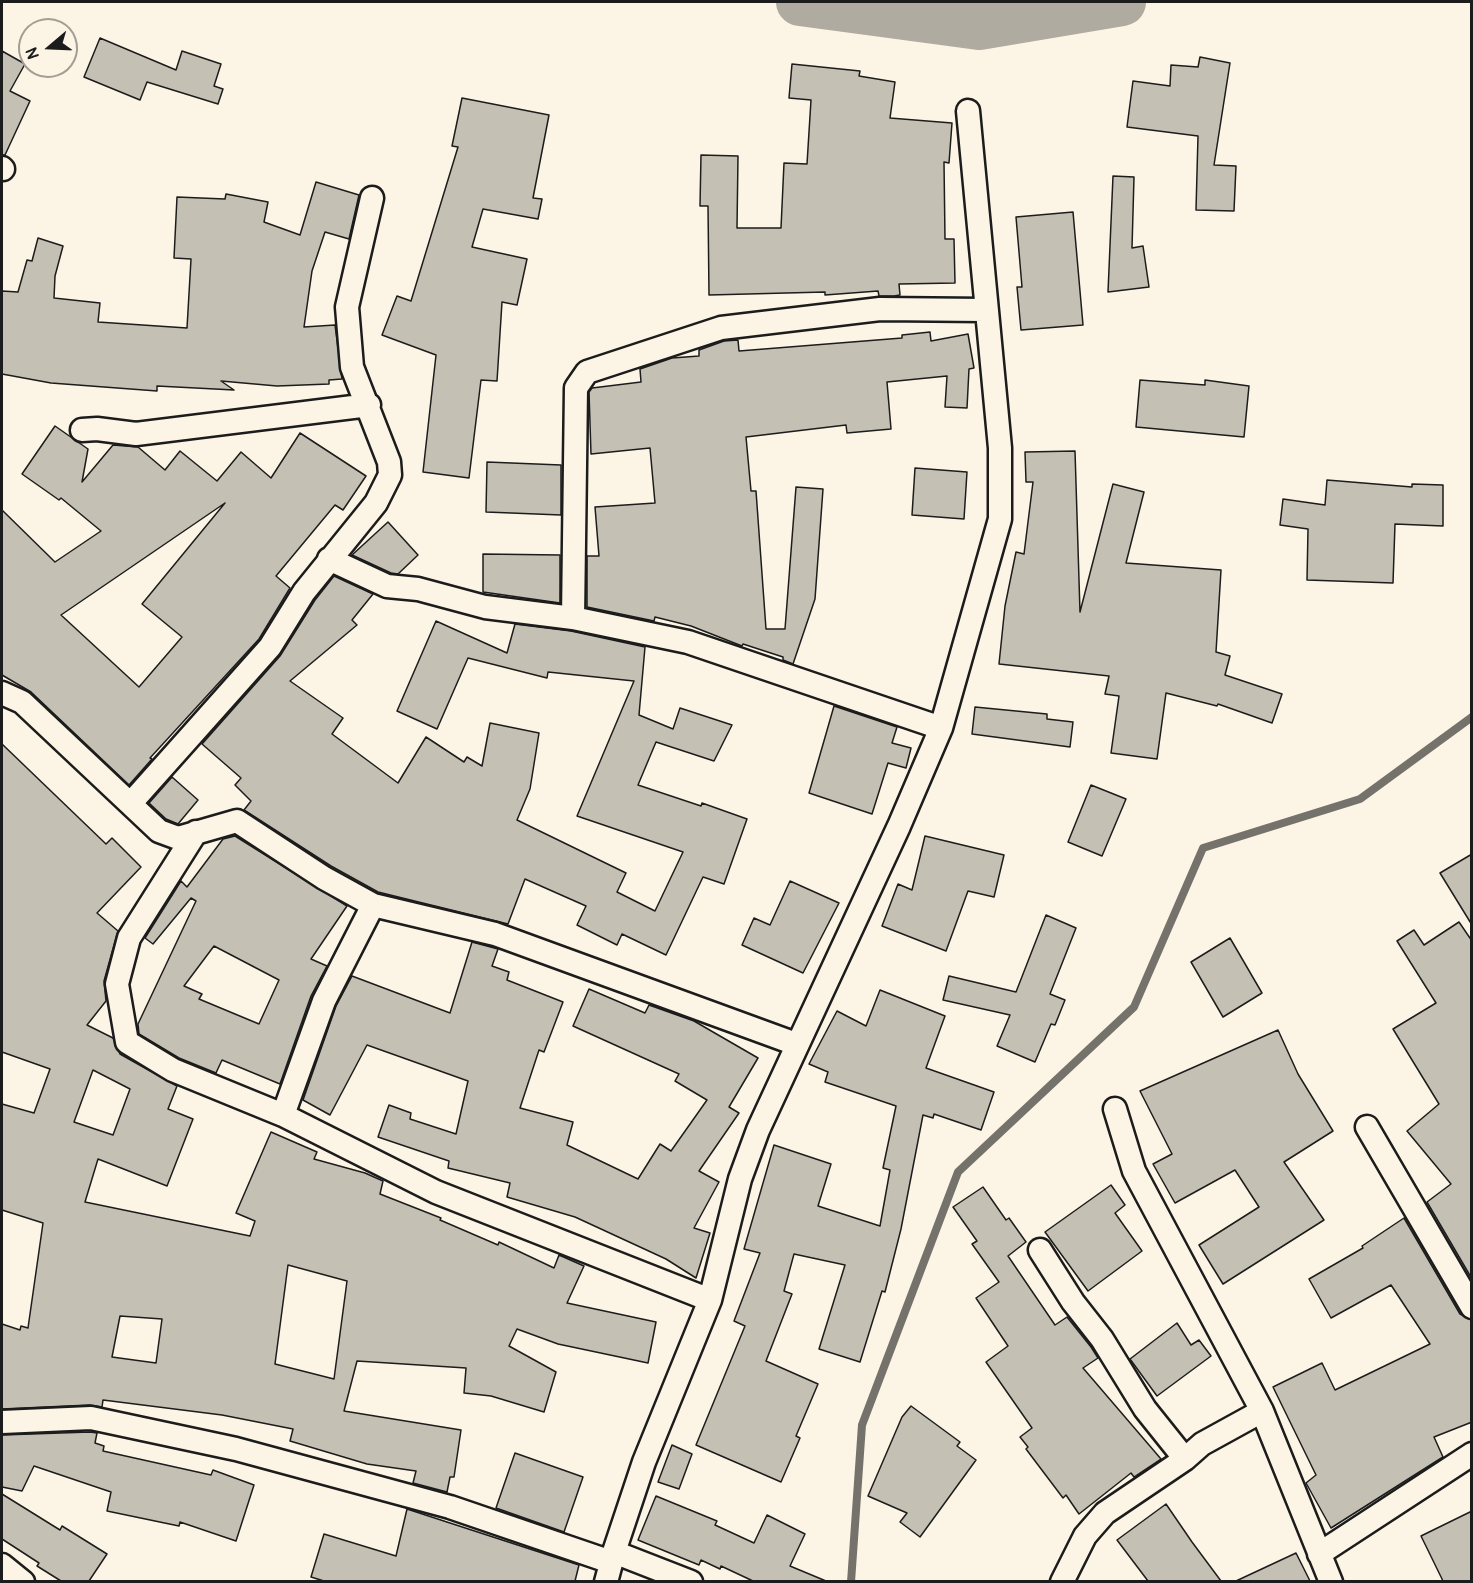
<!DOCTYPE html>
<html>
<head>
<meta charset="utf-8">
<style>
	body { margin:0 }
	#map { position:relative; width:1473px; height:1583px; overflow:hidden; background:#fcf5e5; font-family:Pangolin,sans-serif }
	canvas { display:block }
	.frame { position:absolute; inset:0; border:3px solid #1c1c1c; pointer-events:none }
	.north { position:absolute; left:18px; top:18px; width:60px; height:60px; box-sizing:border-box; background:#fcf5e5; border:2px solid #a29e95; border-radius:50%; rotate:251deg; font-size:16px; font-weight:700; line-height:24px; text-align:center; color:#1c1c1c }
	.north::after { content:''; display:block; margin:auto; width:21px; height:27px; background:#1c1c1c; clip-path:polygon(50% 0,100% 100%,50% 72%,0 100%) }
</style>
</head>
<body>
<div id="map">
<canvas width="1473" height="1583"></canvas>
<div class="frame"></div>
<div class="north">N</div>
</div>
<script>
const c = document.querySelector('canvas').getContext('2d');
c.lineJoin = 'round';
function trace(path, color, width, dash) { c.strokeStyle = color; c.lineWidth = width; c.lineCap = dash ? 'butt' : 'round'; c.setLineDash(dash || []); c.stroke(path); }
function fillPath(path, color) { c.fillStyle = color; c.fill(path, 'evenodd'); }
const stream = new Path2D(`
	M851 1582 862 1425 958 1172 1134 1007 1203 848 1360 799 1472 717`);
const river = new Path2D(`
	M800 2 979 26 1122 2`);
const building = new Path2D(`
	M100 38 176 70 182 51 221 64 214 86 223 89 218 104 147 82 140 100 84 77Z
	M2 51 25 64 10 91 30 101 5 155H2Z
	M1200 57 1230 63 1214 165 1236 166 1234 211 1196 210 1198 136 1127 127 1133 81 1170 86 1171 65 1198 67Z
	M792 64 860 71 859 76 895 82 890 118 952 123 949 163 944 162 945 239H954L955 283 899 284 900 295 894 296H879L878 291 825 295V292L709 295 708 206H700L701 155 738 156 737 228H781L784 163 807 164 811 100 789 98Z
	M462 98 549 115 533 198 542 199 538 219 483 209 472 247 527 259 517 305 502 302 497 381 481 380 469 478 423 472 436 355 382 335 397 296 411 301 458 147 452 146Z
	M1113 176 1134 177 1132 248 1143 246 1149 287 1108 292Z
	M316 182 359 195 349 239 325 232 312 271 304 327 335 325 342 379 329 380V384L277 386 221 381 234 390 157 386V391L51 383 2 374V291L18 292 27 260 32 261 38 238 63 246 55 276 54 298 100 303 98 322 187 328 191 259 174 258 177 197 225 199 226 194 268 202 264 222 300 235Z
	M1073 212 1083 325 1021 330 1017 287H1022L1016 217Z
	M930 332 931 341 968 334 974 368 969 369 967 408 945 407 947 376 887 382 891 429 847 433 846 425 746 437 751 491H756L766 629H785L796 487 823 489 815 599 793 664 783 660V657L743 644 742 646 691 626 655 617 654 621 587 607V556H599L595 507 655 503 650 448 591 454 589 392 592 388 641 382 640 369 672 358 699 356V350L724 341 738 340 739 351 902 338V335Z
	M1140 380 1205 385V380L1249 386 1244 437 1136 427Z
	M55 426 88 449 82 482 113 445 138 447 165 470 180 451 217 481 241 452 271 478 300 433 366 476 343 510 335 505 276 576 290 588 259 639 150 758 152 759 129 785 31 692 2 675V510L55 562 101 531 61 498 59 500 22 474ZM225 503 142 604 182 637 139 687 61 615Z
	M1075 451 1080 612 1113 484 1144 492 1126 563 1221 570 1216 652 1230 656 1225 675 1282 694 1272 723 1218 704 1217 706 1166 693 1157 759 1111 753 1119 696 1105 694 1109 676 999 664 1005 606 1016 552 1024 554 1033 482H1026L1025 452Z
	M487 462 561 465V515L486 512Z
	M915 468 967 472 964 519 912 515Z
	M1327 480 1412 487V484L1443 485V526L1395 524 1393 583 1307 580 1308 529 1280 525 1283 499 1325 505Z
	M388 522 418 555 398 574 391 573 352 555Z
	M483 554 560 555V603L483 592Z
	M334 576 373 594 352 620 357 625 290 681 343 718 332 734 398 783 426 737 464 762 467 757 482 766 490 723 539 733 530 789 517 820 626 873 617 892 655 911 683 852 577 816 634 681 548 672 547 678 468 658 437 729 397 711 436 621 507 653 515 624 571 631 645 647 639 715 673 729 680 708 732 725 714 761 656 742 638 785 701 806 702 803 747 819 724 884 703 877 666 955 622 934 617 945 577 925 586 906 525 879 508 924 378 892 331 866 244 810 251 801 235 785 241 778 202 744 280 656 315 600Z
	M834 706 897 727 892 743 911 748 906 768 888 763 872 814 809 793Z
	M975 707 1047 714V719L1073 722 1070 747 972 734Z
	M2 744 106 844 112 838 141 867 97 913 118 931 104 981 106 1001 87 1025 113 1038 120 1054 177 1086 168 1109 193 1119 167 1186 98 1159 85 1202 250 1236 255 1221 236 1213 271 1132 317 1152 314 1159 365 1173 383 1181 380 1194 441 1218 440 1220 498 1245 499 1242 554 1268 559 1255 584 1266 567 1303 656 1322 648 1363 558 1344 517 1329 509 1346 556 1372 544 1412 491 1396 464 1393 466 1368 357 1361 344 1411 461 1430 454 1477H450L447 1492 413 1483 416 1471 367 1464 290 1441 293 1429 222 1415 103 1400 102 1407 90 1405 2 1409V1324L20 1330 21 1326 28 1328 43 1223 2 1210V1104L34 1113 50 1069 2 1052ZM93 1070 130 1089 113 1135 74 1122ZM288 1265 347 1281 334 1379 275 1364ZM120 1316 162 1319 156 1363 112 1357Z
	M172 777 198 800 178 824 166 819 149 803Z
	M1091 785 1126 799 1102 856 1068 842Z
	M235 836 347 906 311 959 327 966 311 996 280 1084 222 1060 216 1073 179 1058 139 1034 138 1024 196 901 191 898 153 944 145 938 181 881 187 887 223 839ZM214 946 279 980 259 1024 199 999 202 994 184 986Z
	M925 836 1004 855 994 897 968 891 946 951 882 926 898 884 912 890Z
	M1472 854V925L1440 873Z
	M790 881 839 903 803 973 742 945 754 918 770 925Z
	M1046 915 1076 928 1050 994 1065 1000 1055 1025 1051 1024 1035 1062 997 1046 1010 1015 943 1000 949 976 1016 992Z
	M1459 922 1472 941V1279L1427 1202 1451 1184 1407 1131 1439 1104 1393 1029 1436 1003 1397 941 1414 930 1424 945Z
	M1230 938 1262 993 1223 1017 1191 962Z
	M472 942 498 949 492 966 509 972 507 980 563 1002 544 1052 539 1050 520 1108 573 1122 567 1145 638 1179 660 1144 671 1151 707 1100 675 1081 679 1074 573 1026 589 989 645 1013 649 1005 694 1021 758 1058 729 1107 739 1113 699 1171 719 1182 694 1228 710 1233 696 1278 666 1259 575 1217 507 1197 510 1183 448 1168 449 1161 378 1137 389 1105 411 1113 410 1119 456 1134 468 1081 367 1045 330 1115 303 1100 336 1006 352 976 450 1013Z
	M880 990 945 1016 926 1068 994 1092 981 1130 934 1114 933 1118 923 1115 901 1229 885 1292 882 1291 860 1362 819 1349 845 1265 794 1254 784 1291 792 1294 766 1361 818 1384 796 1436 800 1438 781 1482 696 1445 745 1326 734 1321 760 1253 744 1249 774 1145 831 1164 818 1206 880 1226 890 1170 883 1168 896 1106 825 1082 828 1072 809 1064 837 1011 866 1026Z
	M1278 1030 1298 1074 1333 1131 1284 1162 1324 1220 1223 1284 1199 1245 1259 1207 1235 1170 1175 1203 1153 1164 1172 1154 1140 1091Z
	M1111 1185 1125 1205 1115 1213 1142 1251 1088 1291 1045 1232Z
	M983 1187 1006 1220 1009 1218 1026 1242 1008 1256 1055 1325 1067 1317 1091 1347 1098 1358 1083 1368 1161 1459 1134 1477 1131 1473 1079 1514 1066 1495 1063 1498 1026 1449 1028 1447 1020 1437 1032 1428 986 1362 1008 1346 976 1298 999 1282 972 1244 977 1241 953 1207Z
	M1404 1218 1460 1314 1472 1320V1422L1434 1437 1443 1457 1331 1528 1306 1483 1316 1475 1273 1387 1322 1363 1335 1390 1430 1344 1391 1285 1331 1318 1309 1279 1363 1248 1362 1246Z
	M1177 1323 1191 1345 1199 1340 1211 1356 1157 1396 1130 1359Z
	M911 1406 960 1442 957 1446 976 1460 920 1537 900 1522 907 1513 868 1496 902 1417Z
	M90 1432 97 1433 95 1443 104 1446 103 1451 211 1475 213 1470 254 1485 236 1541 180 1522 179 1526 107 1511 111 1492 34 1466 22 1491 2 1487V1435Z
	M672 1445 692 1454 679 1489 658 1482Z
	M515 1453 583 1477 564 1532 496 1508Z
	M2 1494 60 1530 62 1526 107 1554 89 1581H61L37 1566 39 1563 2 1539Z
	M656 1496 717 1521 715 1525 754 1543 767 1515 805 1534 790 1566 826 1581H753L721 1566 720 1569 701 1560 699 1565 638 1540Z
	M1166 1504 1192 1542 1221 1581H1148L1117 1540Z
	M407 1509 579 1565 575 1581H324L311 1577 324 1534 396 1556Z
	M1472 1511V1581H1443L1421 1536Z
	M1296 1553 1310 1581H1236Z`);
const minor = new Path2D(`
	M2 168 3 169
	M82 430 97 429 136 434 369 405
	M329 559 387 586 418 589 485 607 573 618 688 642 941 728
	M573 618 576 388 587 372 721 328 880 309 985 310
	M2 693 22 702 159 831 178 838 237 821 324 878 373 905 495 934 796 1044
	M131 803 270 647 304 592 376 503 390 475 389 462 352 367 347 307 372 198
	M196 832 129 938 117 984 127 1042 173 1070 283 1115 436 1192 710 1300
	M1115 1109 1134 1171 1262 1411 1331 1582
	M283 1115 324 1001 373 905
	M1367 1127 1472 1307
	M1040 1250 1073 1302 1102 1339 1145 1409 1185 1459
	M2 1422 91 1418 236 1449 450 1507 611 1562
	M614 1552 691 1582
	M1319 1554 1472 1454
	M2 1565 23 1582
	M606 1582 614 1552 644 1462 710 1300 740 1179 758 1130 899 826 941 728 1000 519V448L968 111
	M1062 1582 1085 1536 1105 1513 1185 1459 1202 1444 1262 1411`);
trace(stream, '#75726c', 8);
trace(river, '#b0aba1', 48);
fillPath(building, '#c4c0b3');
trace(building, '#1c1c1c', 1.5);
trace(minor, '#1c1c1c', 27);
trace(minor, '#fcf5e5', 22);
</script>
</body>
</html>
